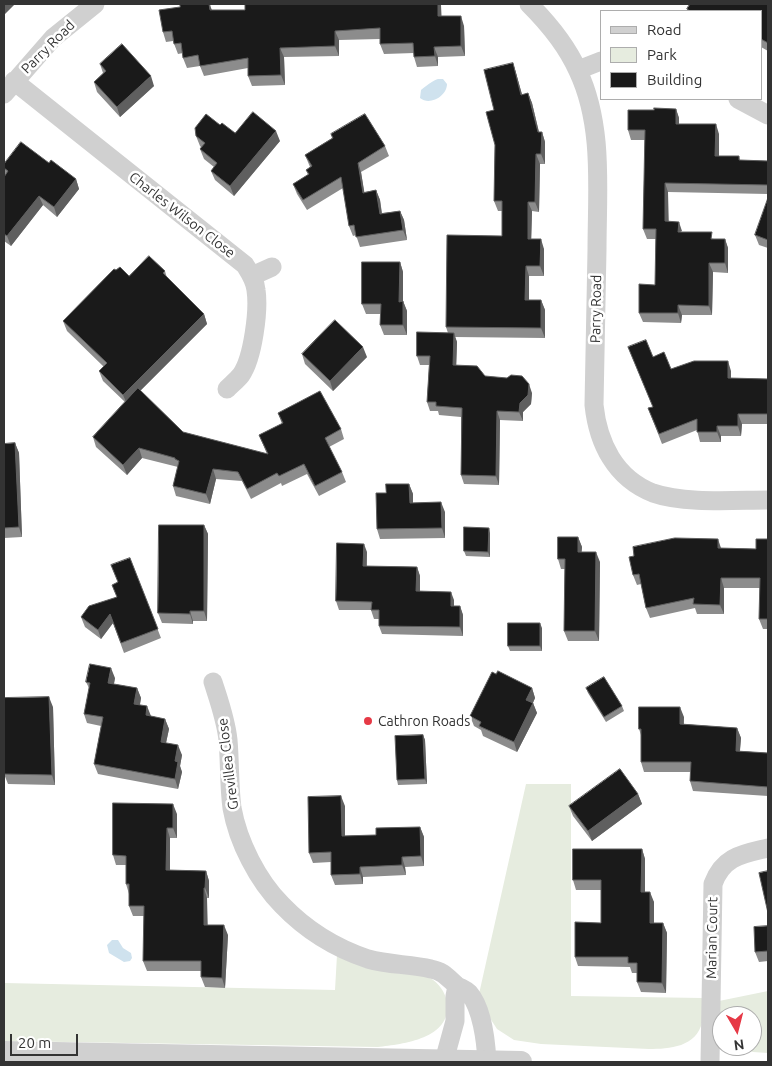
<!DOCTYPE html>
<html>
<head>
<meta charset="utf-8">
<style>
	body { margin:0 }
	#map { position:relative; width:772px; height:1066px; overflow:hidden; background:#fff; font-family:Ubuntu,sans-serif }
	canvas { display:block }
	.frame { position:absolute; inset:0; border:5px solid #333; pointer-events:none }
	.legend { position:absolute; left:600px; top:10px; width:162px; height:90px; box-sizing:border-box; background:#fff; border:1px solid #adadad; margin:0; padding:6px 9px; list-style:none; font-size:15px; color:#333 }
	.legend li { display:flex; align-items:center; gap:10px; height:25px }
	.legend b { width:25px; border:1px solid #adadad }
	.north { position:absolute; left:712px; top:1006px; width:50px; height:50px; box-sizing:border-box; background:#fff; border:1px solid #adadad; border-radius:50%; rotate:172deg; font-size:14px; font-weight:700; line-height:20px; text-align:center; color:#333 }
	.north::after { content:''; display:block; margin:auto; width:18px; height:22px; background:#e63946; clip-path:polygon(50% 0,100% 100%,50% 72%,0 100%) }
	.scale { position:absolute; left:10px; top:1034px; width:68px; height:22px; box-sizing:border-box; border:2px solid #333; border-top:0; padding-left:6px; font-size:15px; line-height:18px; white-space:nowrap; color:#333; -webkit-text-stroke:4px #fff; paint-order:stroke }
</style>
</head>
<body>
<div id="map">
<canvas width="772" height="1066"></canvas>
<div class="frame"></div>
<ul class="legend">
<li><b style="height:6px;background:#d0d0d0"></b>Road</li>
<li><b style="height:14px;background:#e6ecdf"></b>Park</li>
<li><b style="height:14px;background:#1a1a1a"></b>Building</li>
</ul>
<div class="north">N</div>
<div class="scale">20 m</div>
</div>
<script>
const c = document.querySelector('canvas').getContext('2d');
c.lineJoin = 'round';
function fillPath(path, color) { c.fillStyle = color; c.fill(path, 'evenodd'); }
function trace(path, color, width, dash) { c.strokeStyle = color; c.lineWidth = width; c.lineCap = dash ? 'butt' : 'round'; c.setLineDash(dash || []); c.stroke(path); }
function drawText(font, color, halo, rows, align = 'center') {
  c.font = font + ' Ubuntu,sans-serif'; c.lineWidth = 5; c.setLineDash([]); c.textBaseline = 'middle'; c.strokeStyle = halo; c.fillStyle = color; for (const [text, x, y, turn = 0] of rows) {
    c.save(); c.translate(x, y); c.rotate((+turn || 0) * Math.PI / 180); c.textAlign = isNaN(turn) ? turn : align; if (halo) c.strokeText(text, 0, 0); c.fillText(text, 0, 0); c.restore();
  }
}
const green = new Path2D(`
	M526 784H571V996L703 998C703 1006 703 1015 702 1022 697 1047 669 1049 649 1049L541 1044 514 1040 497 1029 488 1015 479 994Z
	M337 955C353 961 371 968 388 972 401 975 417 972 430 978 439 983 445 992 447 1002 452 1039 403 1044 378 1047L4 1041V983L335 990Z
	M768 991V1053L753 1052 736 1046H752V1016H722V1031L719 1022V1001Z`);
const water = new Path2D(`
	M438 79H443L447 84C447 96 430 106 420 98L421 90C423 88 435 79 438 79Z
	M112 940H118L123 948 131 953 132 958 130 961 124 962 109 953 107 945Z`);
const minor = new Path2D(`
	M529 4C548 23 567 46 578 71 604 126 597 191 597 250 596 302 595 354 594 405 598 443 615 478 653 493 684 504 735 500 768 500
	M578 70 601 61
	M14 81 245 265C250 273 255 280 256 290 259 310 253 358 241 375 237 380 232 384 227 389
	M4 94 53 38 95 4
	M738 99 768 115
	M252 276 272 267
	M213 682C219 701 226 720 228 740 230 763 229 786 232 808 238 842 258 881 282 905 306 930 335 948 368 959 389 965 410 964 431 969 443 971 448 978 456 985 460 988 465 989 469 993 482 1008 486 1042 487 1062
	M444 1061 455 1021V996L457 986
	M710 1062 713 884C723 856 743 854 768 848`);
const tertiary = new Path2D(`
	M4 1052 521 1062`);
const wall = new Path2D(`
	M245 4H441V16L464 26 465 56 438 57V66L417 67 414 57V53L384 54 380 44V39L339 40V56L284 57 285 85 252 86 248 76V68L204 76 200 66 187 68 183 58V53L178 54 173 41 166 42 163 32 211 8 212 10H245Z
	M768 4V51L761 47V11H688L687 9Z
	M513 63 516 73 522 95 528 93 532 103 539 132H542L545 142V164H540L539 212 532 211 531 239 544 249V276H529V300H541L545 310V338L455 337 457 342 456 365 485 376 532 393 531 404 523 412V421L500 420 499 485 464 484 461 475V417L439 415 438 411H430L427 402 429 365H420L417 356 448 333 446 327 502 236V211H498L494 201 495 145 494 110Z
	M100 64 154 86 120 117 97 92 94 82 103 73Z
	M676 109 679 118V124L719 134V156H739L740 160 768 161V194L668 192V222L682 232 714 239H725L728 248V273L713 272 712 315H682L681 323 643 322 639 313 655 285 656 239H647L643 229 645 140H631L628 130 654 110Z
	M220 125 235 133 280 141 234 196 215 180 211 171 214 167 204 159 200 149 201 147 200 146 196 136Z
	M331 134 385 146 389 156 361 172 364 192 376 190 380 200 382 213 400 211 404 220 407 240 360 247 356 235 353 236 349 226 343 188 307 210 297 194 293 184 308 175 306 170 310 167 305 155 332 138Z
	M49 163 76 179 79 189 57 217 43 205 11 246 4 241V177L5 175 4 171V164Z
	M768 198V248L759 245 755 235Z
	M400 262 403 272V301L407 311V335H384L380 325V314H366L362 304Z
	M116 270 129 276 165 271 167 278 204 314 207 324 140 391 183 432 267 454 259 435 282 424 278 413 341 429 344 439 329 447 342 472 346 482 319 496 307 474 282 486 281 483 251 499 242 481 216 479 210 504 176 496 173 486 178 467 142 458 127 475 96 447 93 437 125 402 103 381 99 371 104 367 67 331 63 321Z
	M628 347 653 357 671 369 731 371V378L768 379V424H742L741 436H721V442H700L697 430 662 444 648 408 653 407Z
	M302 354 367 357 333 391 305 364Z
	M15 443 19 453 22 537 4 538V444Z
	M409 484 413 494V503L445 512V538L380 539 377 529 386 493Z
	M204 525 208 534 207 621H193V624L162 623 158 613Z
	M490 533V557L466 556 464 551Z
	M578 537 582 547 581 552 600 562 599 641H568L564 631 565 569H561L558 559Z
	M768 539V629H763L759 619 760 588H724V614H697L695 608 650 618 646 608 641 584 637 585 633 575 721 548 756 549Z
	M367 552V566L417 567 420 576V591L454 600V606H460L463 615V636L382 634 379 626V619H374L371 610H339L336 601Z
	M130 558 161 638 124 653 113 623 101 639 85 627 81 617 117 597 118 582Z
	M542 628V651H510L508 646Z
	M115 678 114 684 137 688 141 698 140 705 151 716 165 719 169 729 166 743 182 755 180 766 182 772 178 789 98 774 94 764 101 726 87 723 84 714 89 688 86 682Z
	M532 688 535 698 533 703 537 713 517 752 483 736 481 730 474 726 470 716Z
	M586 688 622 706 624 711 606 722 588 693Z
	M53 707 55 785 8 784 4 774Z
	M684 717V724L737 728 741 738 740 751 768 753V796L693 791 690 781V772H644L641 762V735L639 729Z
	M423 735 425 740 427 784 398 785 397 780Z
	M638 794 642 804 592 841 573 816 569 806Z
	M345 806V836L376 835 420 827 424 837V866L405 867 406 875 363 877V884L335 885 331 875V862L313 863 309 853Z
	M177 814V838H170V870L206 871 209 881V898H207V925L228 935 225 988 205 987 201 977V971H147L143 961 144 916H133L129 906V894L126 884V865H116L113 855Z
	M642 849 645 859V892L654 902V923H663L667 933 666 993 641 992 637 982V973H632L630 967 578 966 575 957 601 923V890H576L573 880Z
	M768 926V961L759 962 755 952Z`);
const shadedWall = new Path2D(`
	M4 4H15L4 15Z
	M209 4H210L214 20 210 10Z
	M438 4H441V5L442 26 438 16Z
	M461 16 464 26 465 56 461 46Z
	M335 31 339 40V56L335 46Z
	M434 47 438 57V66L435 56Z
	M280 48 284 57 285 85 281 75Z
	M513 63 516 73 525 105 521 95Z
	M151 76 154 86 120 117 117 107Z
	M528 93 532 103 541 141 542 132 545 142V164L541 154 538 132Z
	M676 109 679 118V133L676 124Z
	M716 124 719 134V166L715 156Z
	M276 131 280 141 234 196 230 186Z
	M536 154 540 164 539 212 535 202Z
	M358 163 361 172 366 202 363 193Z
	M76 179 79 189 57 217 54 207Z
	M665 183 668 192 669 231 665 221Z
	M376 190 380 200 383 224 380 214Z
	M39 196 43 205 11 246 7 236Z
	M528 202 532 211 531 249 528 239Z
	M400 211 404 220 407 240 403 230Z
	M679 222 682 231 678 232Z
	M541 239 544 249V276L540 266Z
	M725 239 728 248V273L725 263Z
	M400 262 403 272V312L399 302Z
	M709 263 713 272 712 315 709 306Z
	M526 266 529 276V310L525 300Z
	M541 300 545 310V338L541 328Z
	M403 301 407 311V335L403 325Z
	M678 305 682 315 681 323 678 313Z
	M204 314 207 324 127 404 123 395Z
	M454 333 457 342 456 374 453 365Z
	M363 347 367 357 333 391 330 381Z
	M728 361 731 371V388L728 378Z
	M529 384 532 393 531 404 523 412V421L519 412 520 403Z
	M497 411 500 420 499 485 496 476Z
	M738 414 742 424 741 436 738 426Z
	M717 426 721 436V442L717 432Z
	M15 443 19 453 22 537 19 527Z
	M139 448 142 458 127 475 123 465Z
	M213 469 216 479 210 504 206 494Z
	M409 484 413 494V513L410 503Z
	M441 502 445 512V538L442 528Z
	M204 525 208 534 207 621 204 611Z
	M489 528 490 533V557L488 552Z
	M578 537 582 547 581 562 578 552Z
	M718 539 721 548H718Z
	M364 544 367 552 366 575 363 566Z
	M596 552 600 562 599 641 595 631Z
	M417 567 420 576V600L416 591Z
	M721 578 724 588V614L720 605Z
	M451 592 454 600V615L451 606Z
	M460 606 463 615V636L460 627Z
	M190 611 193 621V624L190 614Z
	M110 614 113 623 101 639 98 630Z
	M540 623 542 628V651L540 646Z
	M111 668 115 678 112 693 108 683Z
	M137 688 141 698 138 714 134 704Z
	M532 688 535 698 530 709 526 700Z
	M49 697 53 707 55 785 52 775Z
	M533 703 537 713 517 752 514 742Z
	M147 706 151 716 146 715Z
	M680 707 684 717 683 733 680 724Z
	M165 719 169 729 164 752 161 742Z
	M737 728 741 738 739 760 736 751Z
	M423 735 425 740 427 784 425 779Z
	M178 745 182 755 180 766 182 772 178 789 175 779V761Z
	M638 794 642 804 592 841 588 831Z
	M341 796 345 806V846L342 836Z
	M173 804 177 814V838L173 828Z
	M420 827 424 837V866L421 856Z
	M167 828 170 838V880L166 870Z
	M642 849 645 859V902L641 892Z
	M402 857 405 867 406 875 402 865Z
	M360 867 363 877V884L360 874Z
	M206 871 209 881V898L205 888Z
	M204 888 207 898 208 935 204 925Z
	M650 892 654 902V933L650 923Z
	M663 923 667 933 666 993 662 983Z
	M224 925 228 935 225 988 222 978Z`);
const building = new Path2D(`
	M180 4H209L210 10H245V4H438V16H461V46L434 47 435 56 414 57 413 43 380 44V28L335 31V46L280 48 281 75 248 76V58L200 66 198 55 183 58 181 43 174 44 172 31 163 32 159 10 180 7Z
	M690 4H768V43L761 39V11H690L687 9Z
	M122 44 151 76 117 107 94 82 106 71 100 64Z
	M513 63 521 95 528 93 538 132H542L541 154H536L535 202H528V239H541L540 266H526L525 300H541V328L446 327 447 235 502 236V201H494L495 145 486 112 494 110 484 70Z
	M654 108 676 109V124H716L715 156H739V160L768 161V185L665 183V221L679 222 678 232H712L711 239H725V263H709V306L678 305V313H639V284L655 285 656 229H643L645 130H628V110H654Z
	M253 112 276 131 230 186 211 171 217 163 200 149 205 143 196 136 195 128 206 114 220 125 222 123 235 133Z
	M365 114 385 146 358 163 363 193 376 190 380 214 400 211 403 230 356 237 354 225 349 226 341 177 303 200 293 184 309 174 306 170 312 166 305 155 333 138 331 134Z
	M21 142 49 163 51 160 76 179 54 207 39 196 7 236 4 234V177L8 171 4 168V164Z
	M768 198V240L755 235Z
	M149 256 165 271 163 273 204 314 123 395 99 371 107 363 63 321 114 269 116 270 120 267 129 276Z
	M362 262H400L399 302 403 301V325H380L381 304H362Z
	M335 320 363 347 330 381 302 354Z
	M417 332 454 333 453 365 477 366 485 376 507 378 511 375 522 376 529 384 528 395 520 403 519 412 497 411 496 476 461 475 462 408 436 406V402H427L430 356H417Z
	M646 340 653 357 664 352 671 369 694 361H728V378L768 379V414H738V426H717V432H697V419L659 434 648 408 653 407 628 347Z
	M138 388 183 432 268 454 259 435 283 423 278 413 320 391 341 429 325 438 342 472 315 486 304 464 279 476 277 473 247 489 238 472 213 469 206 494 173 486 179 461 175 459V458L139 448 123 465 93 437Z
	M15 443 19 527 4 528V444Z
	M386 484H409L410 503 441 502 442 528 377 529 376 493H386Z
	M159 525H204V611H190V614L158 613Z
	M464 527 489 528 488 552 464 551Z
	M558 537H578V552H596L595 631H564L565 559H558Z
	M675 538 718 539V548L756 549V539H768V619H759L760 578H721L720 605 693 604 694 598 646 608 639 574 633 575 629 557 634 556 633 547Z
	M337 543 364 544 363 566 417 567 416 591 451 592V606H460V627L379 626V610H371L372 602 336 601Z
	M130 558 158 629 121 643 110 614 98 630 81 617 89 606 117 597 112 585 118 582 111 565Z
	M508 623H540V646H508Z
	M90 664 111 668 108 683 137 688 134 704 147 706 146 715 165 719 161 742 178 745 175 761 178 762 175 779 94 764 103 717 84 714 90 683 86 682Z
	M498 671 532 688 526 700 533 703 514 742 479 726 481 722 470 716 492 672 496 674Z
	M604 677 622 706 604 717 586 688Z
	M49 697 52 775 4 774V698Z
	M639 707H680V724L737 728 736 751 768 753V787L690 781 691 762H641V729H639Z
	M423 735 425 779 397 780 395 736Z
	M620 769 638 794 588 831 569 806Z
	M341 796 342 836 376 835V828L420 827 421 856 402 857V865L360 867V874L331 875V852L309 853 308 797Z
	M113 803 173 804V828H167L166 870 206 871 205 888H204V925H224L222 978 201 977V961H143L144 906H129V884H126V856L113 855Z
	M573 849H642L641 892H650V923H663L662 983 637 982V963H628V957H575V922L601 923V880H573Z
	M768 871V913L759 873Z
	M768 926V951L755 952 754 927Z`);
const markers = [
	[368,721,5,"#e63946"]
];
const streetNames = [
	["Parry Road",48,47,-45],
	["Charles Wilson Close",182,215,38],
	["Parry Road",596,309,-89],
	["Grevillea Close",228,764,-97],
	["Marian Court",712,938,-89]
];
const poiNames = [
	["Cathron Roads",378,721]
];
fillPath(green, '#e6ecdf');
fillPath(water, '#cfe2ee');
trace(minor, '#d0d0d0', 19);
trace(tertiary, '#d0d0d0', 22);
fillPath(wall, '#8c8c8c');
fillPath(shadedWall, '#5f5f5f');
fillPath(building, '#1a1a1a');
trace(building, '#5f5f5f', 1);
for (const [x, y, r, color] of markers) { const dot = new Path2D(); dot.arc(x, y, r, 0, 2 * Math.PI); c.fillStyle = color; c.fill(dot); trace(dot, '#fff', 2); }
drawText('14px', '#333', '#fff', streetNames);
drawText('14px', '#333', '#fff', poiNames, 'left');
</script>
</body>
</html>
